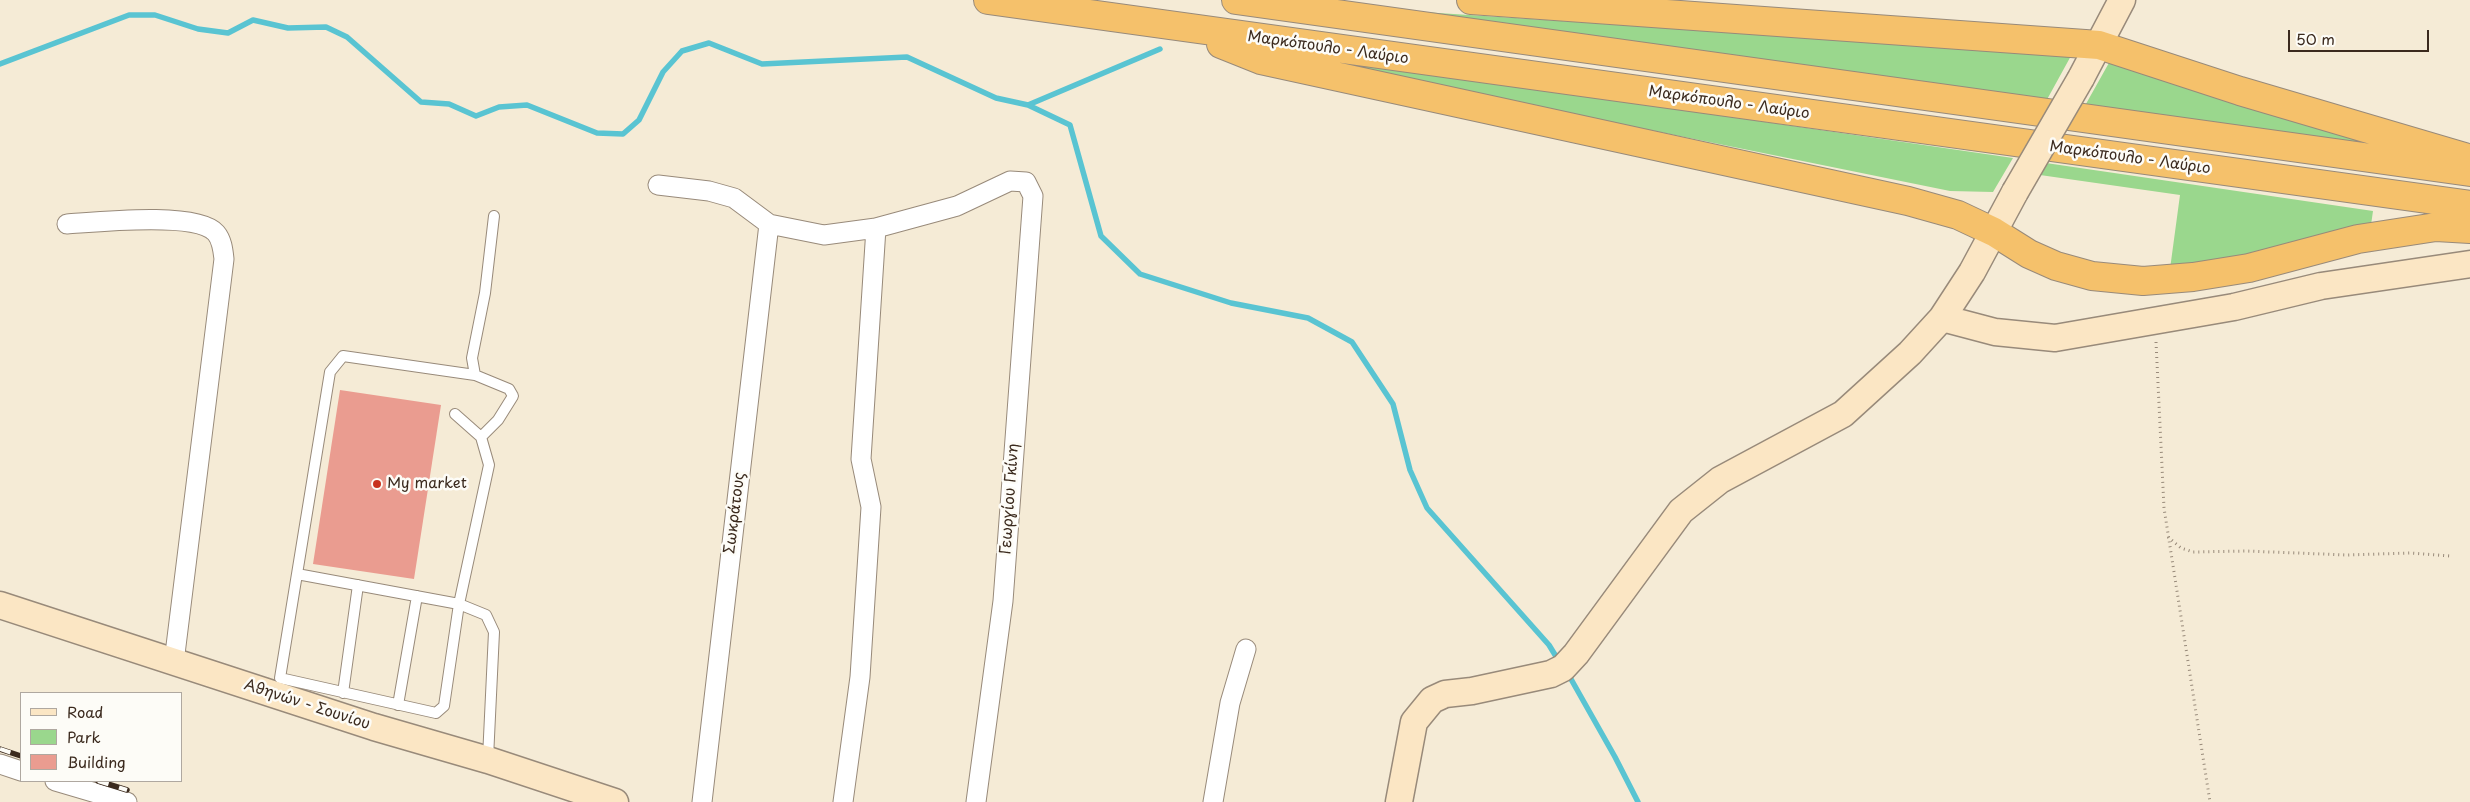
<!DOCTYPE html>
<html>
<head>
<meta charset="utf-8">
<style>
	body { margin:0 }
	#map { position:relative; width:2470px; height:802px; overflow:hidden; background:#f5ebd6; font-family:"Playpen Sans",sans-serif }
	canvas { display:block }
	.legend { position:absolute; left:20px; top:692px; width:162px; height:90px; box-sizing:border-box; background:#fdfcf7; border:1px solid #afa8a0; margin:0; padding:6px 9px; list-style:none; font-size:15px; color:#3b2a1e }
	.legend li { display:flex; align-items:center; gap:10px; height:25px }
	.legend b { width:25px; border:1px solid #afa8a0 }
	.scale { position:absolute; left:2288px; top:30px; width:141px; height:22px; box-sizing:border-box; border:2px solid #3b2a1e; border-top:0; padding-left:6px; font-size:15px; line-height:18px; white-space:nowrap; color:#3b2a1e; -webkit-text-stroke:4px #fdfcf7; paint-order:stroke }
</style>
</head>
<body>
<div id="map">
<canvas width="2470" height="802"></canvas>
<ul class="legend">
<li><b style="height:6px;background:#fbe6c4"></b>Road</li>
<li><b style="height:14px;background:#9ad78d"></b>Park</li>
<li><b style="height:14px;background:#ea9c90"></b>Building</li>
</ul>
<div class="scale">50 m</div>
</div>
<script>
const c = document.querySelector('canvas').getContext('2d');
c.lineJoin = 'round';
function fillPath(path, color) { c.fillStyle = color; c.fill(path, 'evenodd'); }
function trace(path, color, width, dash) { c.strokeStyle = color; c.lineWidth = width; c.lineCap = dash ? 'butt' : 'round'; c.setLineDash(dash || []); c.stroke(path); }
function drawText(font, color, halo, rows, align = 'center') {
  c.font = font + ' "Playpen Sans",sans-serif'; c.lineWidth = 5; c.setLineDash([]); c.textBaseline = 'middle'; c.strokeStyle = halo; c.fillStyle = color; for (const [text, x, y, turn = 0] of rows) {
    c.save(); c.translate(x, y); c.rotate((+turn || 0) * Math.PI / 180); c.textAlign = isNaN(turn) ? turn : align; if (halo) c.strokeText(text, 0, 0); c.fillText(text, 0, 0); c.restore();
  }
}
const green = new Path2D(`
	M1330 6 2072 54 2044 105Z
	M1291 53 2013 158 1993 192 1950 191 1291 57Z
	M2110 61 2458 163 2082 111Z
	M2046 163 2373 211 2370 232 2170 269 2180 195 2040 175Z`);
const stream = new Path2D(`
	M0 64 129 15H155L198 29 228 33 253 20 288 28 326 27 347 37 421 102 449 104 476 116 499 107 527 105 597 133 623 134 639 120 663 72 682 51 709 43 762 64 907 57 996 98 1028 105 1160 49
	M1028 105 1070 125 1101 236 1140 274 1231 303 1308 318 1352 342 1393 404 1410 470 1427 508 1549 645 1560 663
	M1567 672 1615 757 1638 802`);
const building = new Path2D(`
	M340 390 441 405 414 579 313 564Z`);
const path = new Path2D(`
	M2156 342 2164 508 2210 802
	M2168 537 2181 548 2193 552 2246 551 2347 555 2410 553 2450 556`);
const lane = new Path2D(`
	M455 414 481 437 489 465 459 604 444 706 436 713 280 678 330 372 343 356 475 375
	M481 437 498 420 513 396 509 389 475 375 472 358 485 293 494 216
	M297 574 459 604 486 615 494 632 488 758
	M343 693 358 585
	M398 705 417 596`);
const street = new Path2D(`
	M658 185 709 191 734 198 769 224 824 235 876 228 957 206 1010 181 1026 182 1033 196 1003 601 976 802
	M67 224C97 222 197 211 216 233 222 240 223 250 224 259L174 662
	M0 764 21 771
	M55 781 127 802
	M702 802 769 224
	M843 802 860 677 871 507 861 459 876 228
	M1213 802 1230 703 1246 649`);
const secondary = new Path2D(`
	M2081 78 2122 0
	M1942 318 1995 332 2055 338 2234 307 2321 286 2470 264
	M0 605 374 727 488 760 615 802
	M1399 802 1414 722 1432 700 1445 694 1472 691 1551 674 1563 668 1576 654 1681 511 1720 480 1843 414 1910 353 1942 318 1972 272 2015 192`);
const highway = new Path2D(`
	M988 0 2470 205
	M1236 0 2470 172
	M1471 0 2099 45 2240 91 2464 157
	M1221 44 1261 60 1908 201 1958 215 1994 232 2029 254 2056 266 2092 276 2143 281 2193 277 2249 268 2358 239 2436 227 2470 229`);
const rail = new Path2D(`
	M0 749 21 756
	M98 781 127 790`);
const secondaryBridge = new Path2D(`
	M2015 192 2081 78`);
const markers = [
	[377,484,5,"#c8321e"]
];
const streetNames = [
	["Μαρκόπουλο - Λαύριο",1328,48,8],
	["Μαρκόπουλο - Λαύριο",1729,103,8],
	["Μαρκόπουλο - Λαύριο",2130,158,8],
	["Γεωργίου Γκίνη",1010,499,-86],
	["Σωκράτους",735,513,-83],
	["Αθηνών - Σουνίου",307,705,18]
];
const poiNames = [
	["My market",387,484]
];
fillPath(green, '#9ad78d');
trace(stream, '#59c4d2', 5.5);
fillPath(building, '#ea9c90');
trace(lane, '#988a7a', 12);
trace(street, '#988a7a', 21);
trace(secondary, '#988a7a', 29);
trace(highway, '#988a7a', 30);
trace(path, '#988a7a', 3, [1, 4]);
trace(lane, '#fff', 10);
trace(street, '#fff', 19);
trace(secondary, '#fbe6c4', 26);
trace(highway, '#f5c16b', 28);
trace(rail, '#3b2a1e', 5.5);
trace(rail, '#fdfcf7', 4, [11]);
trace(secondaryBridge, '#988a7a', 29, []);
trace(secondaryBridge, '#fbe6c4', 26);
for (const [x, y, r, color] of markers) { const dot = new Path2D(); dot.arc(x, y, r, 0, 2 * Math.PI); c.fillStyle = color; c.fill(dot); trace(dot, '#fdfcf7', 2); }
drawText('15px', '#3b2a1e', '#fdfcf7', streetNames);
drawText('15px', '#3b2a1e', '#fdfcf7', poiNames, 'left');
</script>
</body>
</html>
